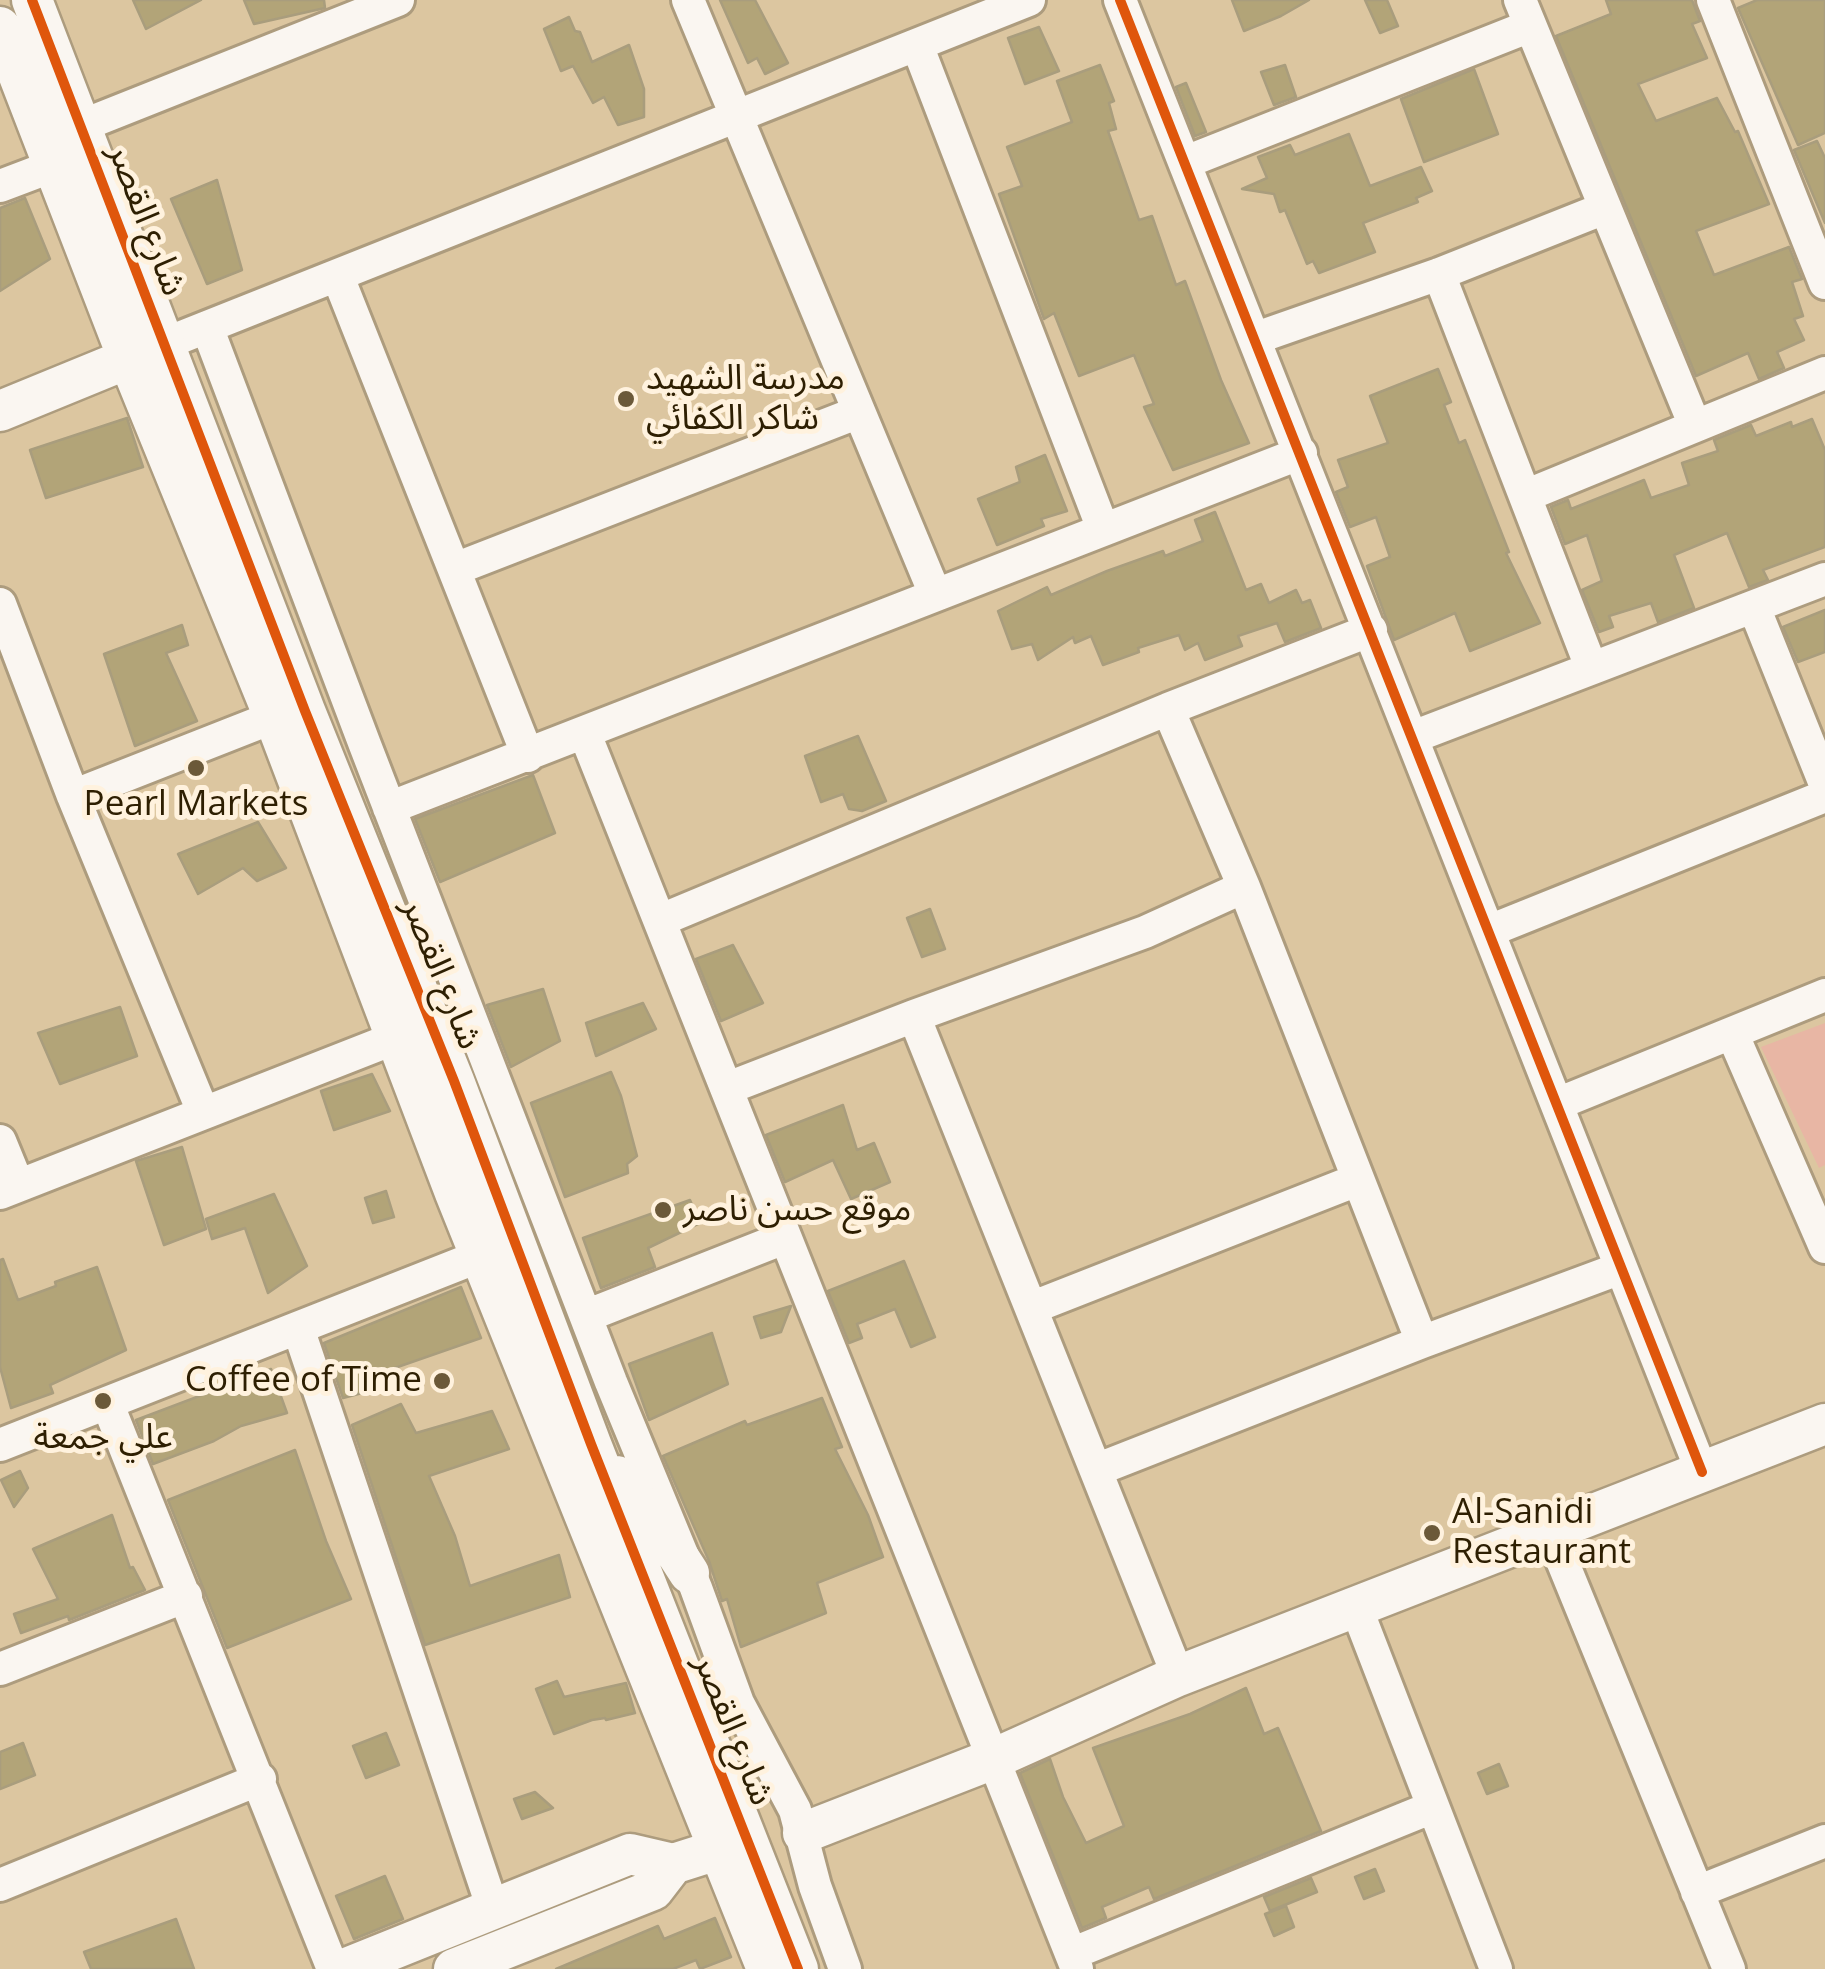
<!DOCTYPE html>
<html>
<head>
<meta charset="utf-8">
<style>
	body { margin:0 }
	canvas { display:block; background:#dcc6a0 }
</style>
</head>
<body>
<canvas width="1825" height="1969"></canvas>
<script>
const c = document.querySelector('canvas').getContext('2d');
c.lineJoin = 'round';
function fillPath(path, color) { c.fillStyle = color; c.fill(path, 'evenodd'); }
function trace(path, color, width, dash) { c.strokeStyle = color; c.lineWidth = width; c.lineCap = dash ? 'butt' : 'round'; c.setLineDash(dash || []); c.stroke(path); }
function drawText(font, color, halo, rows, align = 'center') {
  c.font = font + ' "Open Sans","Noto Sans Arabic",sans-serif'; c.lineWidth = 10; c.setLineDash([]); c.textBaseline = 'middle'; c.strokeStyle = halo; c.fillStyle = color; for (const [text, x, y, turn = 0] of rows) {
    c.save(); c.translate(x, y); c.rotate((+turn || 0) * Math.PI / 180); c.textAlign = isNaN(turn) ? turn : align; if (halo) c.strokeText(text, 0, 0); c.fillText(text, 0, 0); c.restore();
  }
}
const green = new Path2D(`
	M1825 1023V1165L1819 1168 1761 1047Z`);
const building = new Path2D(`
	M133 0H201L146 29Z
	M244 0H324L325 8 254 24Z
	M720 0H755L788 63 765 74 757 58 748 63Z
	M1232 0H1309L1281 16 1244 31Z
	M1365 0H1387L1398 26 1380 33Z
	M1606 0H1692L1700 21 1692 24 1707 58 1638 84 1656 121 1717 98 1735 132 1738 131 1769 204 1696 231 1714 275 1789 247 1802 279 1792 282 1803 316 1794 319 1804 340 1777 352 1784 368 1759 379 1748 353 1696 376 1556 36 1611 14Z
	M1757 0H1825V133L1798 145 1738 8Z
	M569 17 575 31 580 32 592 62 629 45 644 89V117L618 125 604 97 593 103 573 66 561 71 544 29Z
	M1039 27 1059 71 1025 84 1008 38Z
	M1100 65 1114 101 1109 103 1116 129 1108 131 1139 220 1152 216 1176 285 1185 281 1221 380 1249 443 1173 470 1144 407 1154 404 1134 355 1079 376 1054 313 1044 319 999 194 1022 186 1007 147 1072 122 1057 81Z
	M1285 65 1296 97 1274 105 1261 72Z
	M1474 69 1498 134 1424 162 1401 99Z
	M1186 83 1206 132 1195 136 1176 87Z
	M1349 134 1370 186 1421 167 1432 191 1416 198 1418 202 1363 223 1375 252 1319 273 1313 261 1307 264 1285 210 1280 212 1274 194 1242 189 1267 178 1258 157 1290 145 1295 155Z
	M1817 141 1825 158V223L1794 150Z
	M217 180 242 270 207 284 171 199Z
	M25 198 50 259 0 291V208Z
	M1438 369 1451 402 1444 405 1459 443 1465 440 1509 552 1506 553 1540 623 1470 651 1455 613 1394 640 1367 566 1390 557 1376 517 1350 527 1336 492 1348 487 1338 460 1388 443 1370 396Z
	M127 418 143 467 46 498 30 450Z
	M1812 419 1825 450V547L1763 570 1768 580 1749 587 1727 533 1674 555 1694 608 1658 622 1651 603 1609 616 1613 627 1599 632 1582 590 1602 581 1587 535 1565 544 1551 507 1568 500 1571 509 1644 480 1651 498 1689 485 1682 463 1718 451 1714 440 1751 425 1756 436 1791 422 1792 427Z
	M1045 455 1067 511 1041 519 1044 526 997 545 978 499 1020 482 1016 467Z
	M1215 512 1246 590 1261 584 1269 603 1296 590 1302 603 1310 600 1321 628 1285 642 1277 623 1238 636 1242 646 1205 660 1198 643 1185 650 1179 635 1138 648 1139 652 1103 665 1091 636 1075 643 1073 637 1038 660 1032 644 1012 649 998 611 1047 587 1051 595 1107 571 1163 551 1165 556 1203 541 1195 520Z
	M1825 610V652L1798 662 1783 627Z
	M182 625 188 645 166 653 197 721 135 746 104 654Z
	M858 736 886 801 862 811 849 809 843 794 821 802 805 756Z
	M533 775 555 833 440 882 415 819Z
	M258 822 286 868 257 881 243 868 198 894 178 854Z
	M930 909 945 949 922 957 907 918Z
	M733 945 763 1003 721 1021 696 959Z
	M543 989 560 1041 511 1067 487 1005Z
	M643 1003 656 1029 596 1056 586 1023Z
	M120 1007 137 1056 60 1084 38 1033Z
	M611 1072 621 1096 637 1156 627 1164 628 1173 565 1197 531 1103Z
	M372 1074 390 1111 334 1130 321 1091Z
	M843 1105 857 1150 874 1143 890 1182 851 1199 833 1160 785 1182 766 1135Z
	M182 1147 206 1229 164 1245 136 1161Z
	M386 1191 394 1217 373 1223 365 1198Z
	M274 1194 307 1266 268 1293 245 1228 212 1239 206 1219Z
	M690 1200 700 1223 648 1248 655 1267 601 1288 583 1238Z
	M3 1259 18 1300 56 1286 55 1282 97 1267 126 1350 50 1385 53 1393 11 1408 0 1367V1260Z
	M904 1261 935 1337 911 1347 895 1309 857 1324 862 1338 849 1343 828 1291Z
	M461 1287 481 1338 389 1370 393 1385 343 1398 324 1343Z
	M791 1306 781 1332 761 1338 754 1317Z
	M712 1333 728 1384 649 1420 629 1364Z
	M271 1369 287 1413 241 1426 214 1441 153 1464 136 1420Z
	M822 1398 842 1447 835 1449 868 1515 883 1557 817 1583 826 1613 741 1647 727 1599 722 1601 709 1561 663 1456 745 1421 747 1425Z
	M401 1404 416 1433 492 1411 509 1449 429 1476 455 1536 470 1586 559 1555 570 1597 425 1645 352 1425Z
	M295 1450 326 1541 351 1599 227 1648 168 1500Z
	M20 1471 28 1488 14 1507 1 1480Z
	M112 1515 130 1568 133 1567 145 1590 69 1620 68 1616 21 1633 14 1614 58 1599 33 1549Z
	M557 1681 564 1697 626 1683 635 1713 606 1720 605 1718 592 1720 554 1734 536 1689Z
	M1246 1688 1264 1734 1278 1728 1321 1831 1154 1899 1149 1887 1102 1907 1106 1918 1082 1928 1020 1773 1050 1759 1063 1797 1086 1843 1124 1826 1093 1748 1190 1714Z
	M386 1733 399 1765 366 1778 353 1746Z
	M23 1743 35 1775 0 1789V1752Z
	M1499 1764 1508 1786 1487 1794 1478 1773Z
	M535 1792 553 1808 522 1819 514 1799Z
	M1375 1869 1384 1891 1364 1899 1355 1877Z
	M385 1876 403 1919 354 1939 336 1896Z
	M1311 1878 1317 1892 1270 1911 1264 1897Z
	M1286 1906 1294 1927 1274 1936 1265 1914Z
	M715 1918 731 1957 700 1969 696 1960 673 1969H556L658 1926 664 1939Z
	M176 1919 194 1969H91L84 1952Z`);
const minor = new Path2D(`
	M688 0 935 594
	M1120 0 1702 1472
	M1520 0 1695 426
	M1713 0 1825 283
	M917 45 1103 529
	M81 126 398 0
	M1186 162 1530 26
	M0 186 53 166
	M1439 274 1591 667
	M338 277 528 756
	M207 327 365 745 611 1382 696 1588 738 1703 795 1810 815 1886 845 1969
	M1256 338 1439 274 1605 208
	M164 344 1029 0
	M1525 496 1825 373
	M455 569 859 412
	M0 604 73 796 203 1112
	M1754 607 1825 784
	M1168 709 1244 887 1422 1342
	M585 734 1077 1969
	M1413 737 1825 579
	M73 796 274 717
	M389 808 1301 453
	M661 920 1168 709 1371 630
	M1489 931 1825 796
	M914 1016 1178 1676
	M1732 1033 1825 1247
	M728 1088 914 1016 1145 932 1244 887
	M1557 1104 1825 995
	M0 1141 18 1185
	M0 1193 398 1037
	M1031 1308 1357 1180
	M586 1316 784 1238
	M298 1328 493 1909
	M108 1405 333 1969
	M0 1445 480 1256
	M1096 1470 1422 1342 1621 1268
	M1550 1531 1729 1969
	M1356 1607 1496 1969
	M0 1669 186 1596
	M0 1885 260 1779
	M1697 1892 1825 1841
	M1071 1954 1433 1807`);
const tertiary = new Path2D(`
	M32 0 305 711 454 1081 591 1444 798 1969
	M0 27 128 358 274 717 455 1193 767 1969
	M0 411 154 348
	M617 1476 669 1542 689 1573
	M803 1833 993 1759 1178 1676 1825 1424
	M344 1969 630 1854 673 1864 717 1850
	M454 1969 653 1890 673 1864`);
const cycleway = new Path2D(`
	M32 0 305 711 454 1081 591 1444 798 1969
	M1120 0 1702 1472`);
const markers = [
	[626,399,10,"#6b5939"],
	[196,768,10,"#6b5939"],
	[663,1210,10,"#6b5939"],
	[442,1381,10,"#6b5939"],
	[103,1401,10,"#6b5939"],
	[1432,1533,10,"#6b5939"]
];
const streetNames = [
	["شارع القصر",146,220,69],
	["شارع القصر",441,974,68],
	["شارع القصر",733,1730,68]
];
const poiNames = [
	["مدرسة الشهيد",646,379],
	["شاكر الكفائي",646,419],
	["Pearl Markets",196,805,"center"],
	["موقع حسن ناصر",683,1210],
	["Coffee of Time",422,1381,"right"],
	["علي جمعة",103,1438,"center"],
	["Al-Sanidi",1452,1513],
	["Restaurant",1452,1553]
];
fillPath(green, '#e8b6a4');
fillPath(building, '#b2a478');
trace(building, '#a99d7d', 2.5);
trace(minor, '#ad9c7e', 38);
trace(tertiary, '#ad9c7e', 45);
trace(minor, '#faf6f1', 32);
trace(tertiary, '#faf6f1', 40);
trace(cycleway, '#df560c', 10);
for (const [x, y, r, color] of markers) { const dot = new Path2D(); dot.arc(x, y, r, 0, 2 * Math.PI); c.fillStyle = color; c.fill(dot); trace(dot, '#fff2de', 4); }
drawText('35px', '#2e1f02', '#fff2de', streetNames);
drawText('35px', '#2e1f02', '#fff2de', poiNames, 'left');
</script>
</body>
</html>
